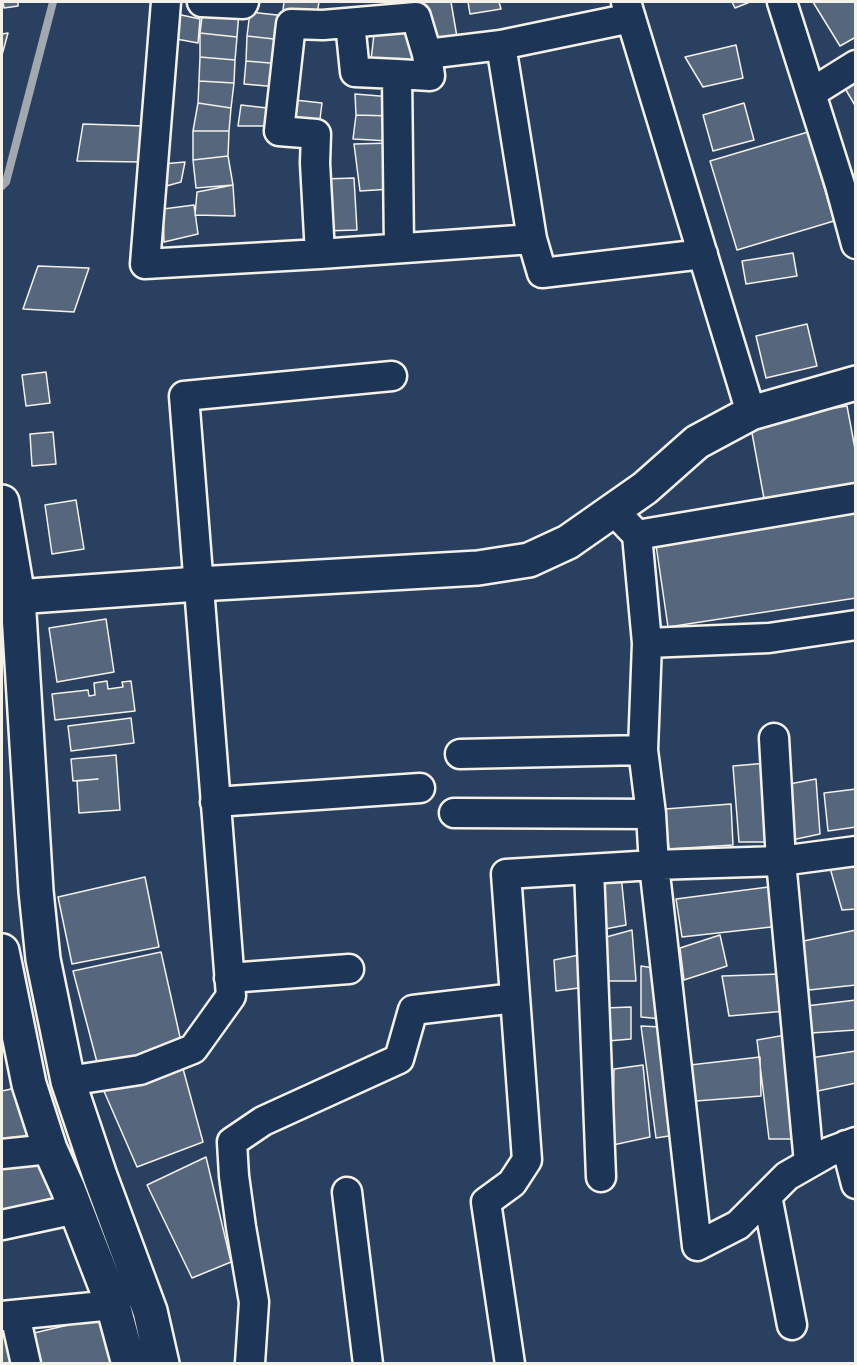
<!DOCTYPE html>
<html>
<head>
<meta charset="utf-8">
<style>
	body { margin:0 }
	#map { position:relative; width:857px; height:1365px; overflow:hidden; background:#2a4060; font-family:Mali,sans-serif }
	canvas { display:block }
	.frame { position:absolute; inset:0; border:3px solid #f4f1e8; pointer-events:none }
</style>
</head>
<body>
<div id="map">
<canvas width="857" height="1365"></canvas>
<div class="frame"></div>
</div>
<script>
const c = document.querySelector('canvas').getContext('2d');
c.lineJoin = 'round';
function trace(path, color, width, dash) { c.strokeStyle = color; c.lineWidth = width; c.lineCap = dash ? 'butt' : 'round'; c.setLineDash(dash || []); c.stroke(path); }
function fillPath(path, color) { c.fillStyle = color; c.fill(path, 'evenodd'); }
const stream = new Path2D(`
	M2 186 6 182 53 2`);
const building = new Path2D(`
	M3 2H18V6L4 8Z
	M284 2H319L317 14 283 10Z
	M422 2H451L457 37 429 39Z
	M468 2H499L501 9 470 14Z
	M732 2H750L735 8Z
	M813 2H856V37L840 46Z
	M203 9 239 12 237 37 200 33Z
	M250 12 286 16 283 40 247 36Z
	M172 13 200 19 198 43 171 38Z
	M375 25 416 27 411 71 370 69Z
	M8 33 2 55V34Z
	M200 33 237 37 235 60 200 57Z
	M247 36 283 40 282 64 246 61Z
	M736 45 743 78 703 87 685 57Z
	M200 57 235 60 234 83 199 81Z
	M246 61 282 64 278 87 244 84Z
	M856 77V107L843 85Z
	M199 81 234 83 231 108 198 103Z
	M355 94 392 97 391 116 356 115Z
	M286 99 322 103 319 127 283 123Z
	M198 103 231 108 229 131H193Z
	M744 103 754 140 713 151 703 115Z
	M241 105 276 109 271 126H238Z
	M356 115 391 116 389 141 353 139Z
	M83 124 144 126 142 162 77 161Z
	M193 131H229L228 156 193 160Z
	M808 132 834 221 737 250 710 161Z
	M391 143 392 189 360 191 354 144Z
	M228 156 233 185 196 188 193 160Z
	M185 162 181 182 159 188 162 164Z
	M354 178 357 230 323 231V179Z
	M233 185 235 216 195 215 197 192Z
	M194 205 198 234 164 242 163 209Z
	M793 253 797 276 746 284 742 261Z
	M38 266 89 268 74 312 23 309Z
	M807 324 817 366 766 378 756 336Z
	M46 372 50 403 26 406 22 375Z
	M847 406 856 454V488L765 504 750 422Z
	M53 432 56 464 32 466 30 434Z
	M76 500 84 549 52 554 45 505Z
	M856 507V598L668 627 655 538Z
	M106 619 114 672 57 682 49 628Z
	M107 681 108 689 123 687 122 682 131 681 135 711 55 720 52 694 88 690 89 696 95 695 94 683Z
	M131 718 134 743 71 751 68 726Z
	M116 755 120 810 79 813 77 781 98 779 73 781 71 759Z
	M767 763 774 842H739L733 766Z
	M816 779 820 834 787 841 784 785Z
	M856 789V827L828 831 824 793Z
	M731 804 733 845 669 849 665 809Z
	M856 859V909L842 910 830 868Z
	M595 875H621L626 925 600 930Z
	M145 877 159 947 72 964 58 897Z
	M776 886 780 926 682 937 676 899Z
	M632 930 636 981H601L599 939Z
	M856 930V985L809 990 799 942Z
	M720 935 727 966 684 980 680 948Z
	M161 952 182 1046 98 1066 73 971Z
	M584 954 586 987 556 991 554 960Z
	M641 966 660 969 662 1019 641 1017Z
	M780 974 786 1011 729 1016 722 976Z
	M856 1000V1030L811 1033 806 1006Z
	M631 1007V1039L608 1041 605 1008Z
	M641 1026 662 1027 675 1135 656 1138Z
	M797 1033 794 1139H769L757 1040Z
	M856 1051V1083L813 1092 810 1058Z
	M760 1057 761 1096 696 1101 690 1065Z
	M182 1065 203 1142 137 1167 103 1089Z
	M643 1065 650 1137 613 1145 614 1069Z
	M20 1087 36 1137 2 1144V1091Z
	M42 1157 54 1202 2 1214V1164Z
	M206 1157 231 1262 192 1278 147 1185Z
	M98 1318 112 1364H41L34 1333Z
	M2 1320 19 1364H2Z`);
const minor = new Path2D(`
	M166 2 145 264 320 254 532 239
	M202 2 243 4 244 2
	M626 2 751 413
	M782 2 840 185 856 244
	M350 23 355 72 397 74
	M501 45 532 239 542 273 703 254
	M427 54 501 45 631 18
	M811 93 856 65
	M320 254 315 163 316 134 279 131 291 24 323 25 416 17 427 54 430 76 397 74 399 248
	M613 510 637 535 647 643 643 750 651 814 654 865 697 1246 738 1225 787 1176 829 1152 856 1142
	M637 535 856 498
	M647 643 769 638 856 625
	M774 738 781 861 809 1163
	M460 754 643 750
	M215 802 420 788
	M454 813 651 814
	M589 869 601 1177
	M229 978 349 969
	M68 1081 140 1070 193 1049 231 996 184 396 392 376
	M846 1145 856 1184
	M2 1154 50 1149
	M347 1192 368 1364
	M767 1196 792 1325
	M2 1225 76 1209
	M15 1315 26 1364
	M2 1316 113 1305
	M250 1363 254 1302 241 1227 234 1176 232 1142 263 1121 399 1059 413 1010 515 998
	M510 1364 486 1202 512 1183 527 1160 506 874 654 865 781 861 856 851`);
const tertiary = new Path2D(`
	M2 502 18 597 36 891 43 959 68 1081 100 1176 150 1311 162 1364
	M2 598 198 584 478 568 529 560 568 542 645 488 697 442 751 413 856 383
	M2 951 29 1084 50 1149 68 1189 113 1305 129 1364`);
trace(stream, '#a1a8b0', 8);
fillPath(building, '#56677d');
trace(building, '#f4f1e8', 1.5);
trace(minor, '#f4f1e8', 33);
trace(tertiary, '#f4f1e8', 38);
trace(minor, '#1d3557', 28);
trace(tertiary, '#1d3557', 33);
</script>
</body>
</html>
